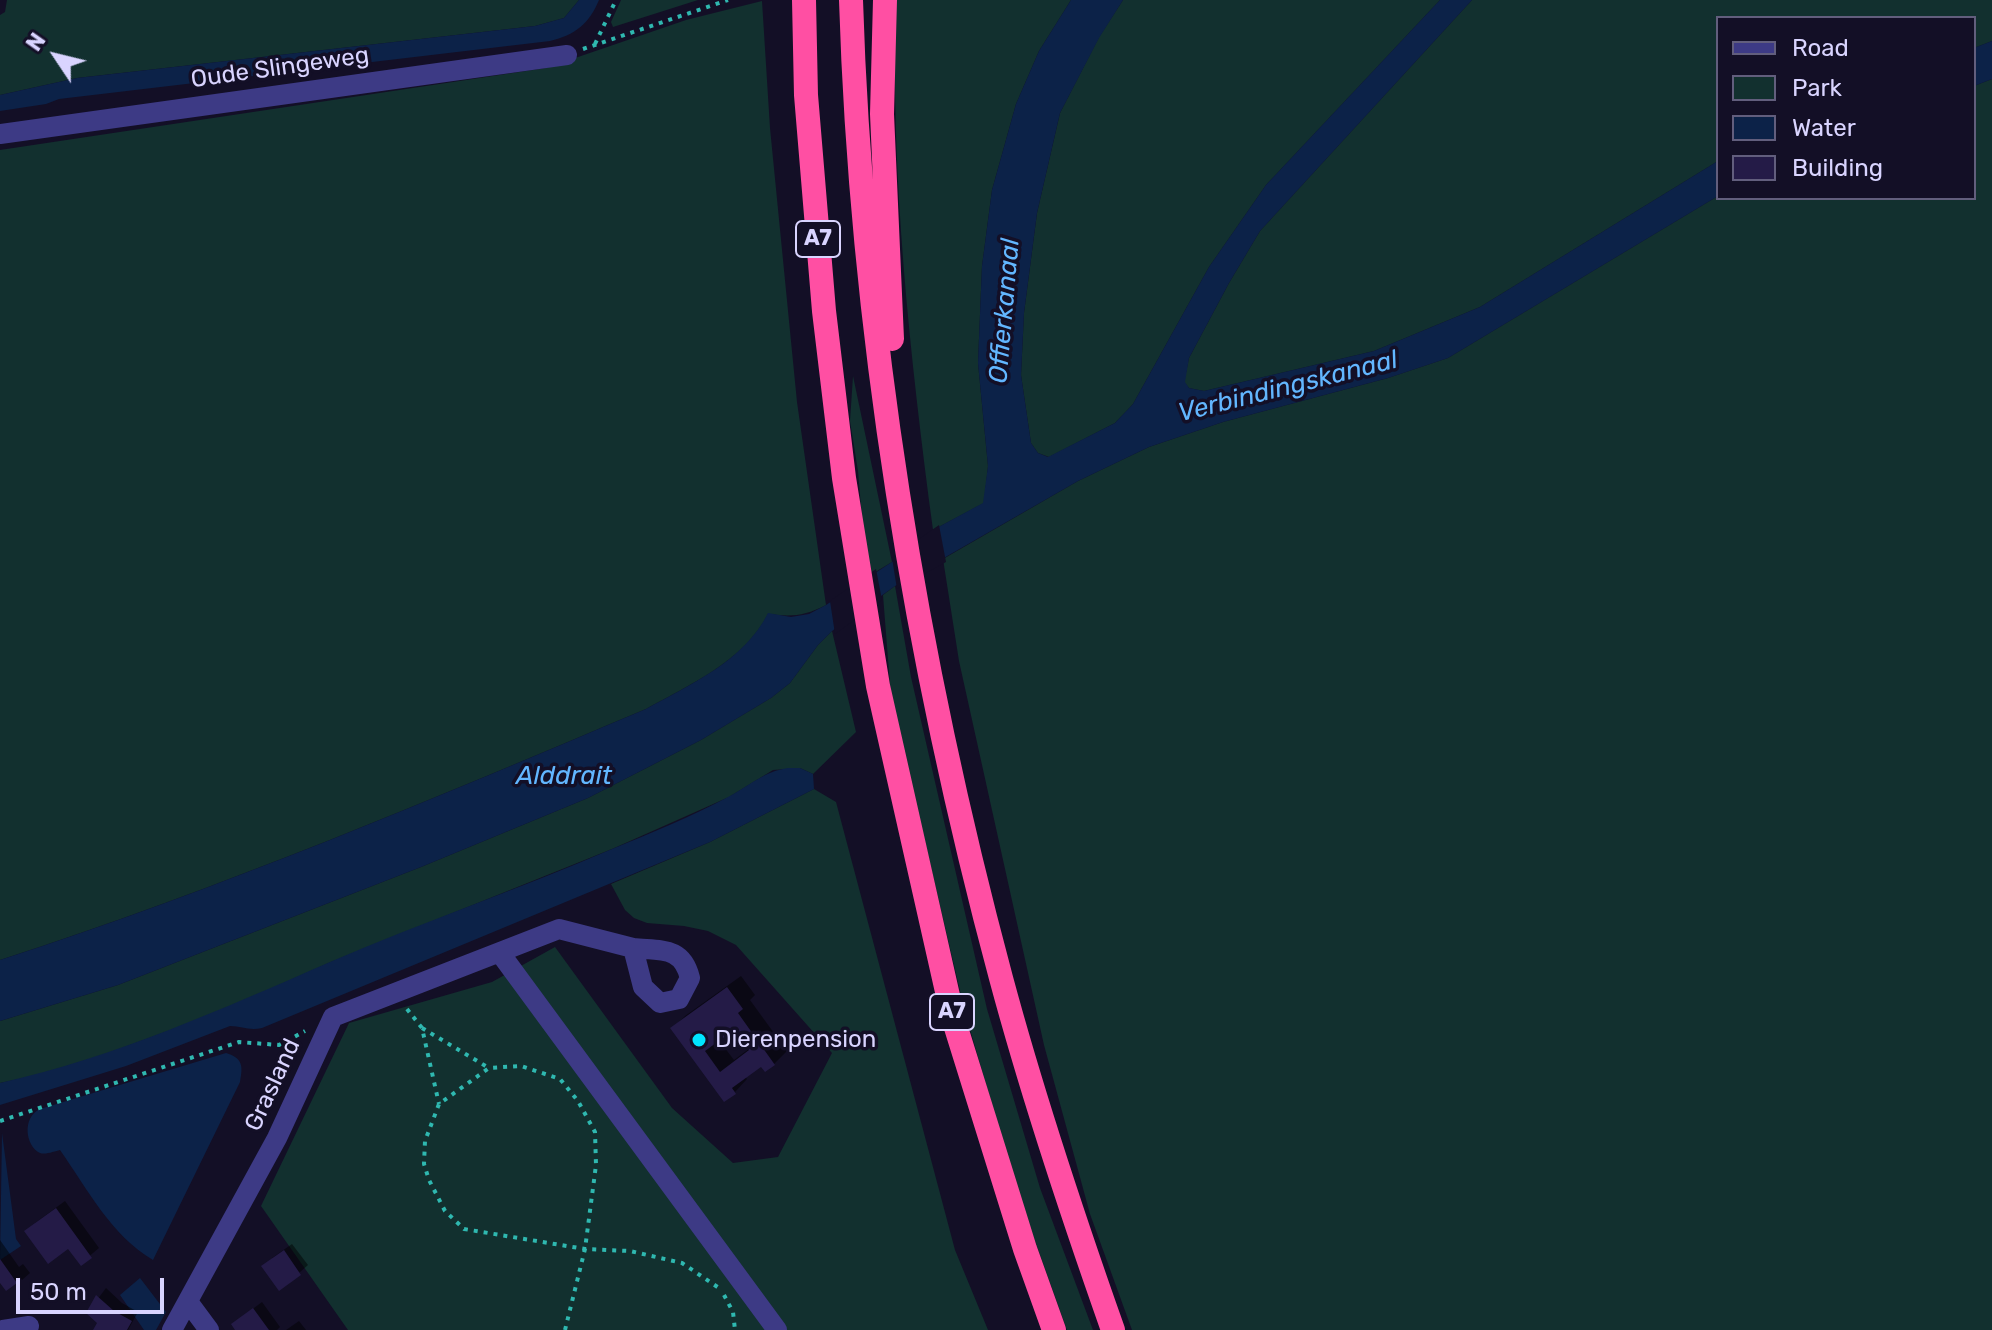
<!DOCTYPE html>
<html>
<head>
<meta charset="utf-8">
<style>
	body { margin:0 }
	#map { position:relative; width:1992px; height:1330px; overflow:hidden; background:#130f26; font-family:Rubik,sans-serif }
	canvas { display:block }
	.legend { position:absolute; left:1716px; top:16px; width:260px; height:184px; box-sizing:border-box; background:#130f26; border:2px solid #625e7d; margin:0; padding:10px 14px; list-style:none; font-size:24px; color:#d9d4ff }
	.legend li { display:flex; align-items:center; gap:16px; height:40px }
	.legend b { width:40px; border:2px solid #625e7d }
	.north { position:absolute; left:16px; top:16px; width:80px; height:80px; -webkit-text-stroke:6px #130f26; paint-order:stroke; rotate:305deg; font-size:22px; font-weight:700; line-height:32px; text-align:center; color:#d9d4ff }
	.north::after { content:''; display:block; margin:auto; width:28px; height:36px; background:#d9d4ff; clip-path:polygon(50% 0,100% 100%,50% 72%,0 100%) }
	.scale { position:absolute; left:16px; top:1278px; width:148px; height:36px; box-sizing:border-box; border:4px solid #d9d4ff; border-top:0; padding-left:10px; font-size:24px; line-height:28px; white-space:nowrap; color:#d9d4ff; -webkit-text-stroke:6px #130f26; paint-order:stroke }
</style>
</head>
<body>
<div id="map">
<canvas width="1992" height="1330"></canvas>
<ul class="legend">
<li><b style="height:10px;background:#3d3a85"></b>Road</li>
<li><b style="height:22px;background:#12302f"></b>Park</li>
<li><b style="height:22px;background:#0c2248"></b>Water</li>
<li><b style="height:22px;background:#241b47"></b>Building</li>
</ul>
<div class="north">N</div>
<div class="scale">50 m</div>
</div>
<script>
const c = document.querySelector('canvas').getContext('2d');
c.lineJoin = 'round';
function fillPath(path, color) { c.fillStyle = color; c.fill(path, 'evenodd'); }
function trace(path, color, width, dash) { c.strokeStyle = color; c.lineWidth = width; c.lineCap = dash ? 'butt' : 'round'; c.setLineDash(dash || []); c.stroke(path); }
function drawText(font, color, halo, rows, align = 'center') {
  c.font = font + ' Rubik,sans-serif'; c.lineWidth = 7; c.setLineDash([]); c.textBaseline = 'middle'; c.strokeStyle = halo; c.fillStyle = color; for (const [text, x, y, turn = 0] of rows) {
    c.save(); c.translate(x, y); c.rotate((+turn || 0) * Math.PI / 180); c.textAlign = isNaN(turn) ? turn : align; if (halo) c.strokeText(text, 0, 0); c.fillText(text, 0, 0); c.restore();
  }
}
const green = new Path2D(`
	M7 0H579L564 18 535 26 77 78 0 95V15L5 12Z
	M621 0H698L613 27 611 22Z
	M896 0H1071L1039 51 1016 104 992 190 982 266 978 363 988 466 984 503 933 530C910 356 890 176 896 0Z
	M1123 0H1440L1266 185 1209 267 1133 404 1115 423 1049 457 1038 453 1031 443 1021 375 1024 313 1037 213 1060 113 1099 37Z
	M1472 0H1992V41L1974 48V18H1718V161L1480 307 1374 351 1204 391 1189 388 1184 382 1189 358 1229 283 1260 231Z
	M762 1 770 128 797 402 826 605C805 616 791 617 768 614 744 661 691 684 646 709 433 799 220 889 0 960V150L546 68 686 20Z
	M1992 79V1330H1132L1090 1214 1044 1045 959 661 943 559 1078 481 1149 447 1223 422 1388 378 1448 358 1718 196 1974 198V86Z
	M853 376 892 562 867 577 858 471 850 421Z
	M895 586 911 677 987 1009 1040 1188 1093 1330H1067L1016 1188 965 1012 891 697 883 595Z
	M832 631 856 732 813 774 800 768 773 770 729 797 612 849 331 962 217 1013 106 1054 38 1075 0 1083V1021L118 985 421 867 588 798 701 740 771 698 790 683 818 645Z
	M814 789 836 802 955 1250 988 1330H348L261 1206 349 1023 492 982 555 947 672 1108 733 1163 778 1157 832 1053 736 945 708 931 684 926 647 923 634 918 625 910 611 884 710 842Z`);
const water = new Path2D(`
	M579 0H599C589 24 575 35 550 41L59 99 46 104 0 111V95L77 78 535 26 564 18Z
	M1071 0H1123L1099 38 1060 113 1037 213 1024 313 1021 375 1031 443 1038 453 1048 457 1115 423 1133 404 1209 267 1266 185 1440 0H1472L1260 231 1229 283 1189 358 1185 382 1189 388 1204 391 1374 351 1480 307 1718 161V196L1448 358 1388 378 1223 422 1149 447 1078 481 895 586 832 631 818 645 790 683 771 698 701 740 588 798 421 867 118 985 0 1021V960C220 889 433 799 646 709 691 684 744 661 768 613L791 617 809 614 826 605 892 562 933 530 983 503 988 466 978 363 982 266 992 190 1016 104 1039 51Z
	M1992 41V79L1974 86V48Z
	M788 768H800L813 774 814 789 710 842 262 1028C249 1031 242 1026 230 1026L126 1066 0 1105V1083C115 1057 222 1009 330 962 423 922 519 889 612 849 651 833 691 817 728 797 749 786 765 771 788 768Z
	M226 1053C243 1058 243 1066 240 1082L153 1260C111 1235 88 1190 60 1150 55 1151 46 1155 40 1153 25 1146 22 1117 40 1109Z
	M2 1133 16 1239 21 1246 0 1260Z
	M140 1278 166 1312 156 1330H144L120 1295Z`);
const pier = new Path2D(`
	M939 525 946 562 897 589 892 558Z
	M876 569 882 600 835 634 830 601Z`);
const shadow = new Path2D(`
	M741 976 755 995 750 1000 787 1051 774 1064H762L745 1076 747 1079 735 1092 673 1028 685 1016ZM735 1027 750 1048 734 1060 718 1039Z
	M65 1201 99 1248 81 1263 68 1246 35 1223Z
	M0 1240 19 1267 23 1264 30 1273 22 1280 20 1277 6 1288 0 1280Z
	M292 1244 308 1265 299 1273 272 1258Z
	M106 1288 122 1303 138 1312 128 1330H95L99 1323 88 1312Z
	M262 1302 280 1327 277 1330H237L242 1317Z
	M299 1321 306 1330H286Z`);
const building = new Path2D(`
	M727 987 743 1009 738 1013 775 1065 765 1072 761 1067 732 1088 736 1094 724 1102 670 1028ZM734 1030 749 1050 720 1072 705 1051Z
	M56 1208 92 1258 81 1266 68 1249 48 1264 24 1231Z
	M284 1250 301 1275 279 1291 261 1266Z
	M0 1259 17 1283 6 1291 0 1283Z
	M96 1295 114 1311 132 1321 127 1330H93L97 1323 86 1313Z
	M253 1308 269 1330H235L231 1324Z`);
const path = new Path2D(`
	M595 44 616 0
	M583 49 728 0
	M407 1009 422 1028 439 1104
	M422 1028 489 1068
	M0 1121 239 1042 279 1045 305 1031
	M724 1295 733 1312 735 1330
	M565 1330 585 1249 596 1165 595 1132 578 1101 560 1079 521 1066 489 1068 439 1104 425 1141 424 1164 429 1180 445 1211 464 1229 585 1249 630 1251 682 1263 719 1288`);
const minor = new Path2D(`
	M0 134 567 55
	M500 953 777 1330
	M189 1303 209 1330
	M3 1330 29 1326
	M172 1330 277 1138 333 1017 559 929 633 948 643 987 660 1003 679 999 690 978C682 946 661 951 633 948`);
const highway = new Path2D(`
	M804 0 806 95 824 311 844 478 878 686 953 1018 1025 1249 1054 1330
	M851 0C861 327 916 662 1001 978 1033 1097 1072 1214 1113 1330
	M885 0 882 114 892 339`);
const markers = [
	[699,1040,8,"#00e5ff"]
];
const shields = [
	[818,239,44],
	[952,1012,44]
];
const shieldNames = [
	["A7",818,239],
	["A7",952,1012]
];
const streetNames = [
	["Oude Slingeweg",280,68,-8],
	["Grasland",273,1085,-65]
];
const poiNames = [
	["Dierenpension",715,1040]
];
const waterNames = [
	["Offierkanaal",1005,311,-85],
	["Verbindingskanaal",1288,387,-14],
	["Alddrait",564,776]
];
fillPath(green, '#12302f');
fillPath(water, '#0c2248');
fillPath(pier, '#130f26');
fillPath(shadow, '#0007');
fillPath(building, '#241b47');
trace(path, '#2fb8b0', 4, [4, 6]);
trace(minor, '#3d3a85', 20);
trace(highway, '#ff4fa3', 24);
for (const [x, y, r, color] of markers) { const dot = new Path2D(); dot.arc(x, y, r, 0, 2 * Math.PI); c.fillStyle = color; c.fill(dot); trace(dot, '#130f26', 3); }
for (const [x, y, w] of shields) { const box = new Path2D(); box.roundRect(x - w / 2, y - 18, w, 36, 6); c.fillStyle = '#130f26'; c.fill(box); trace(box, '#d9d4ff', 2); }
drawText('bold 22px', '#d9d4ff', null, shieldNames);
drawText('24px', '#d9d4ff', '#130f26', streetNames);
drawText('24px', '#d9d4ff', '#130f26', poiNames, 'left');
drawText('italic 26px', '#62b6ff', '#130f26', waterNames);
</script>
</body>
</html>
